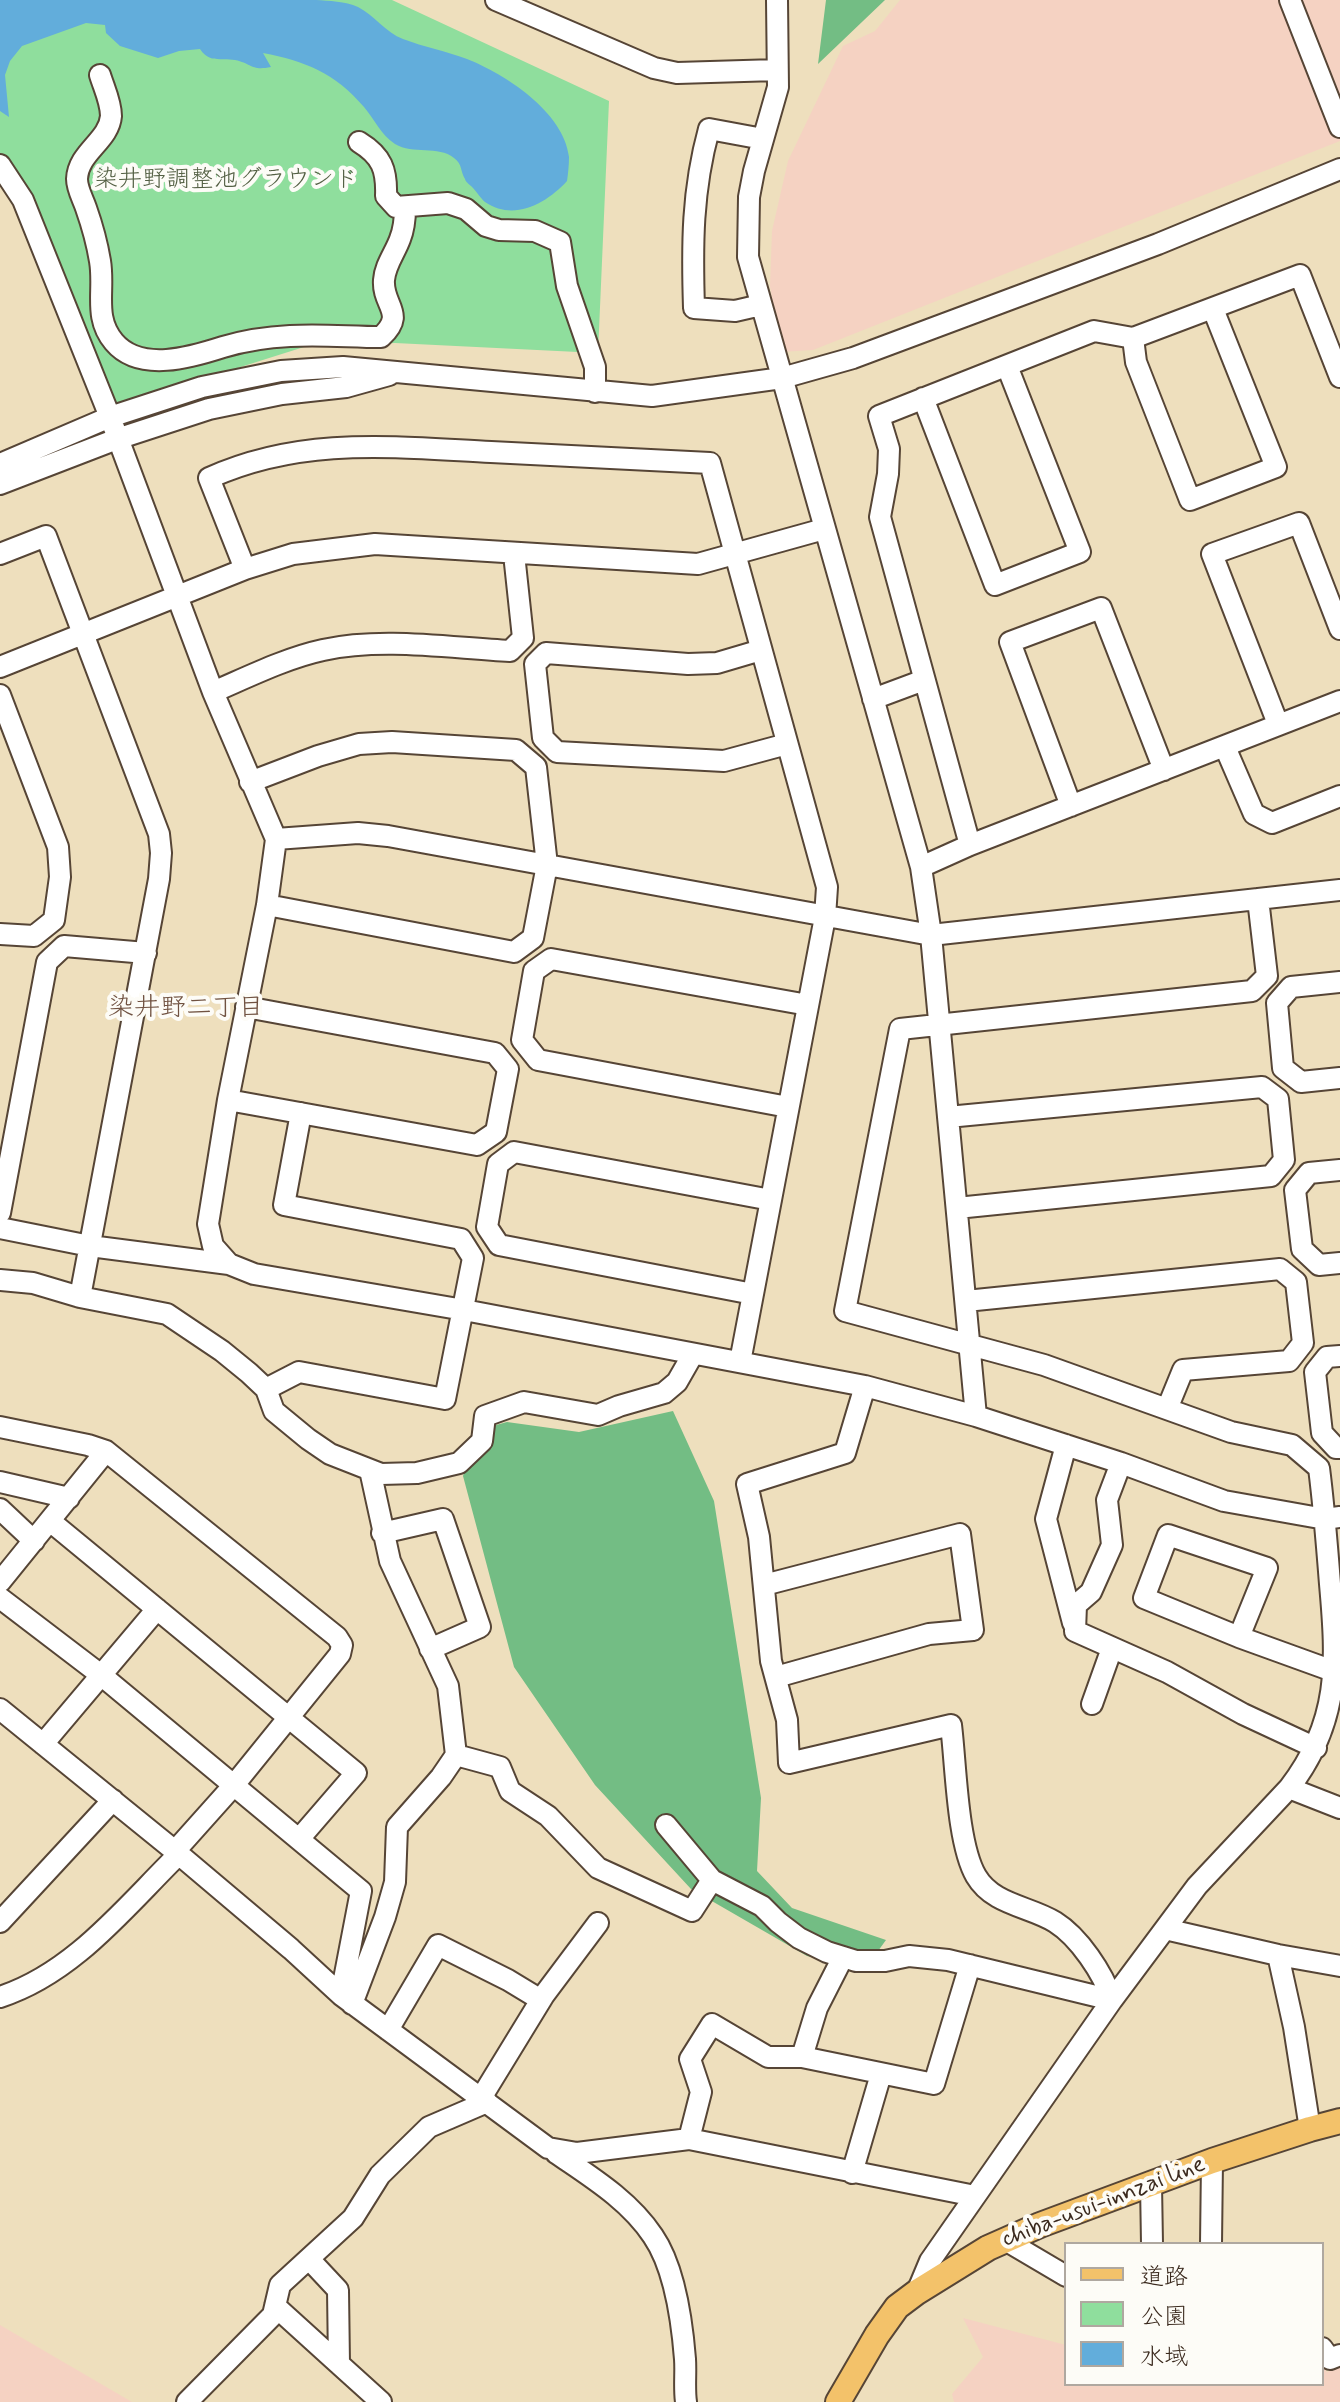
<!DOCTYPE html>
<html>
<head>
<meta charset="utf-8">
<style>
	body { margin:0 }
	#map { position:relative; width:1340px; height:2402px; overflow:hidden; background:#eedfbd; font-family:Mynerve,"Klee One",sans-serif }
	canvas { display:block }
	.legend { position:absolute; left:1064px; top:2242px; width:260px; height:144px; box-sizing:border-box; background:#fdfcf7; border:2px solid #afa8a0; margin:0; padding:10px 14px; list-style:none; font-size:24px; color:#3b2a1e }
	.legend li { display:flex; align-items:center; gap:16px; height:40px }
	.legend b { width:40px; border:2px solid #afa8a0 }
</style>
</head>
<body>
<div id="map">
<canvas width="1340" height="2402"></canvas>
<ul class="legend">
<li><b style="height:10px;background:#f3c26a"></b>道路</li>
<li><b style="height:22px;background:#8fde9d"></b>公園</li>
<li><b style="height:22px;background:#62addb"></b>水域</li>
</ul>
</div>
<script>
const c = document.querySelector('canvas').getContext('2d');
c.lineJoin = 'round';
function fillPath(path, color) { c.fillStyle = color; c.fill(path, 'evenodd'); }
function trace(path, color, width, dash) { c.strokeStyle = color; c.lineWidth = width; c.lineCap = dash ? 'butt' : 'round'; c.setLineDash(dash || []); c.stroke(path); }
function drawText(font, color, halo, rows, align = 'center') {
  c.font = font + ' Mynerve,"Klee One",sans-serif'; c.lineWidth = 8; c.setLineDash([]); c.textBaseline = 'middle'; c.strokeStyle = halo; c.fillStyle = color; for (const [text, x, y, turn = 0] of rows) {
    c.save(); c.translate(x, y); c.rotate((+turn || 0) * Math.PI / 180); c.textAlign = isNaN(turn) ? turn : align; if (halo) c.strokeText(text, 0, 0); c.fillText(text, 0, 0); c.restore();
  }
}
const built = new Path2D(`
	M900 0H1340V141L813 350 781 352 770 286 772 231 788 161 843 46 875 31Z
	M963 2318 1066 2345V2384H1322V2365L1327 2372 1340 2366V2402H954L952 2394 983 2357Z
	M0 2325 132 2402H0Z`);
const green = new Path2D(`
	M0 0H392L609 101 598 353 395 343 304 347 117 406 33 198 0 153Z`);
const forest = new Path2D(`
	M826 0H885L818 64Z
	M673 1411 714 1501 761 1798 757 1871 792 1908 886 1940 865 1969 807 1956 691 1889 595 1785 514 1667 463 1476 478 1430 507 1422 579 1432Z`);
const water = new Path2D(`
	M0 0H316C329 1 345 1 358 7 374 15 386 33 403 39 424 47 446 51 467 59 505 74 564 112 569 157 569 165 568 174 567 181 547 203 514 222 485 202 481 199 477 192 473 188 471 185 466 183 465 179 460 171 463 165 454 158 438 145 413 155 395 144 381 135 375 120 364 107 335 73 305 61 263 53L271 67C251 71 253 64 235 60 220 57 210 64 200 49L179 51 158 58 120 46 106 33 105 25 86 23 22 46 10 61 5 75 9 117 0 111Z`);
const minor = new Path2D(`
	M496 0 654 68 677 73 777 70
	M777 0 778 87 754 171 749 197 748 257 921 867 931 935 976 1416
	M1290 0 1340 127
	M100 75C104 88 111 102 111 116 109 141 78 152 77 179 77 189 83 199 86 208 92 225 97 243 100 261 105 291 93 317 114 342 140 373 192 357 223 347 243 341 269 337 290 336 320 334 351 337 381 337 407 313 382 306 384 280 385 265 395 253 400 239 404 229 405 219 405 208
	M359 142C382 156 387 170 386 196L396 207 448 203 466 209 486 226 499 230 535 231 560 242 567 286 595 367V392
	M0 165 23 200 110 417 213 692 276 839 267 905 228 1100 208 1224 213 1246 229 1264 254 1274 464 1310 865 1386 976 1416 1121 1463 1224 1501 1325 1519 1340 1517
	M761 305 735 311 694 308C692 245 692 191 709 129L763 139
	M1133 338 1136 362 1190 500 1276 467 1213 309
	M923 398 995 585 1080 552 1007 366
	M0 464 110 417 202 387 281 371 343 367 652 396 782 378 853 358 1158 244 1340 169
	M0 484 117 439 209 409 282 394 346 387 389 375
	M0 554 46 536 159 834 161 853 159 879 80 1297
	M245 569 209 478C302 436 393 447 491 452 564 455 637 459 710 463L827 887 825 917 740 1362
	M761 650 717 663 688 664 546 653 535 664 543 738 557 752 724 761 787 744
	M0 667 245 569 293 554 375 544 698 564 824 529
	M213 692C248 677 286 658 323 650 383 637 449 648 510 651L523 638 514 554
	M0 695 58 847 60 877 54 920 34 936 0 934
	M873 699 924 680
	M1278 724 1212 554 1299 523 1340 629
	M1225 747 1254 814 1272 823 1340 796
	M250 782 318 756 359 744 392 742 516 750 536 767 547 865 533 938 514 952 267 905
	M1071 806 1010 642 1101 608 1164 770
	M276 839 358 833 388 836 931 935 1340 890
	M970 845 880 517 888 474 889 449 879 416 1094 331 1133 338 1300 275 1340 377
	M921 867 970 845 1340 701
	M1340 982 1291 987 1277 1003 1283 1068 1301 1082 1340 1078
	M228 1100 477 1145 496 1132 508 1069 495 1053 246 1007
	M788 1107 538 1060 522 1040 534 971 551 959 808 1005
	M948 1117 1262 1087 1278 1099 1284 1160 1271 1176 957 1208
	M1340 1170 1309 1173 1295 1190 1302 1249 1319 1265 1340 1263
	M0 1213 47 962 64 946 146 953
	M0 1228 90 1246 229 1264
	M0 1280 33 1283 80 1297 167 1314 222 1351 249 1373 266 1389 274 1411 308 1439 330 1454 381 1474 417 1473 459 1463 482 1441 485 1416 524 1402 598 1415 619 1406 664 1393 677 1382 693 1354
	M753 1294 499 1245 487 1227 498 1164 514 1152 771 1200
	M966 1301 1280 1269 1296 1282 1303 1343 1289 1361 1183 1370 1167 1409
	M1340 1356 1327 1357 1315 1372 1322 1433 1336 1448H1340
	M865 1386 845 1453 747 1484 759 1537 771 1661 787 1720 789 1763 951 1725C956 1765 957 1843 976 1876 993 1905 1029 1906 1055 1922 1079 1937 1103 1973 1112 2000
	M266 1389 299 1372 445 1399 473 1258 461 1239 284 1205 301 1113
	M0 1427 88 1445 106 1451 337 1637 342 1645 340 1654 234 1785 175 1851
	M1066 1445 1046 1519 1073 1623
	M1121 1463 1107 1500 1112 1545 1091 1592 1076 1605 1075 1631 1167 1672 1243 1714 1316 1748
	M0 1482 69 1498
	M0 1509 34 1541
	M50 1521 356 1773 299 1839
	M382 1533 443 1519 480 1627 430 1649
	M0 1582 106 1451
	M764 1585 960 1534 973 1630 929 1634 776 1677
	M0 1598 101 1675 361 1891 341 1995
	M1239 1637 1267 1568 1168 1535 1144 1598 1239 1637 1333 1671
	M1092 1704 1112 1648
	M0 1709 175 1851 291 1949 341 1995 548 2148 577 2153 689 2139 975 2196
	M43 1744 157 1609
	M456 1755 500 1767 510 1791 548 1816 598 1868 692 1911 712 1880
	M1289 1788 1340 1808
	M666 1825 712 1880 762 1906 778 1922 799 1938 827 1952 856 1961H885L909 1956 948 1960 1112 2000
	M0 1922 113 1800
	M1165 1929 1278 1955 1340 1966
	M1278 1955 1294 2027 1310 2129
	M843 1957 817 2008 802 2057 934 2084 970 1965
	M0 1997C74 1973 125 1907 179 1854
	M352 2004 385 1917 395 1882 397 1827 441 1777 456 1755 448 1686 390 1561 370 1470
	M388 2030 438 1945 508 1980 541 2000
	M481 2098 544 1995 598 1923
	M689 2139 701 2092 690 2059 712 2024 768 2057H802
	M556 2153C591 2177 629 2200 653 2236 675 2268 682 2321 685 2359 686 2373 684 2388 686 2402
	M852 2173 881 2074
	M1151 2184 1152 2244
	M1005 2240 1066 2276
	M1211 2244 1212 2161
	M309 2259 338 2290 339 2364 381 2402
	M917 2292 930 2261 1112 2000 1197 1886 1289 1788C1340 1722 1337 1663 1330 1584 1327 1545 1324 1507 1319 1468L1292 1445 1231 1432 1044 1365 845 1311 900 1029 1252 991 1267 976 1258 899
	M275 2306 339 2364
	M1322 2348 1330 2359 1340 2355
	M187 2402 273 2315 280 2285 353 2218 380 2175 429 2127 487 2102`);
const major = new Path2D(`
	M838 2402 877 2335 897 2307 917 2292 988 2248 1040 2225 1212 2161 1310 2129 1340 2121`);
const parkNames = [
	["染井野調整池グラウンド",226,181]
];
const streetNames = [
	["chiba-usui-innzai line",1104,2203,-21]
];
const neighbourhoodNames = [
	["染井野二丁目",186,1010]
];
fillPath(built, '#f5d2c2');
fillPath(green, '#8fde9d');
fillPath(forest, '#73bd84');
fillPath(water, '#62addb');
trace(minor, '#564536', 24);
trace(major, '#564536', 28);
trace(minor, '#fff', 20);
trace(major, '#f3c26a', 24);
drawText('24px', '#546044', '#fdfcf7', parkNames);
drawText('24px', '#3b2a1e', '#fdfcf7', streetNames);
drawText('26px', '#705241', '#fdfcf7', neighbourhoodNames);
</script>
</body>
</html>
